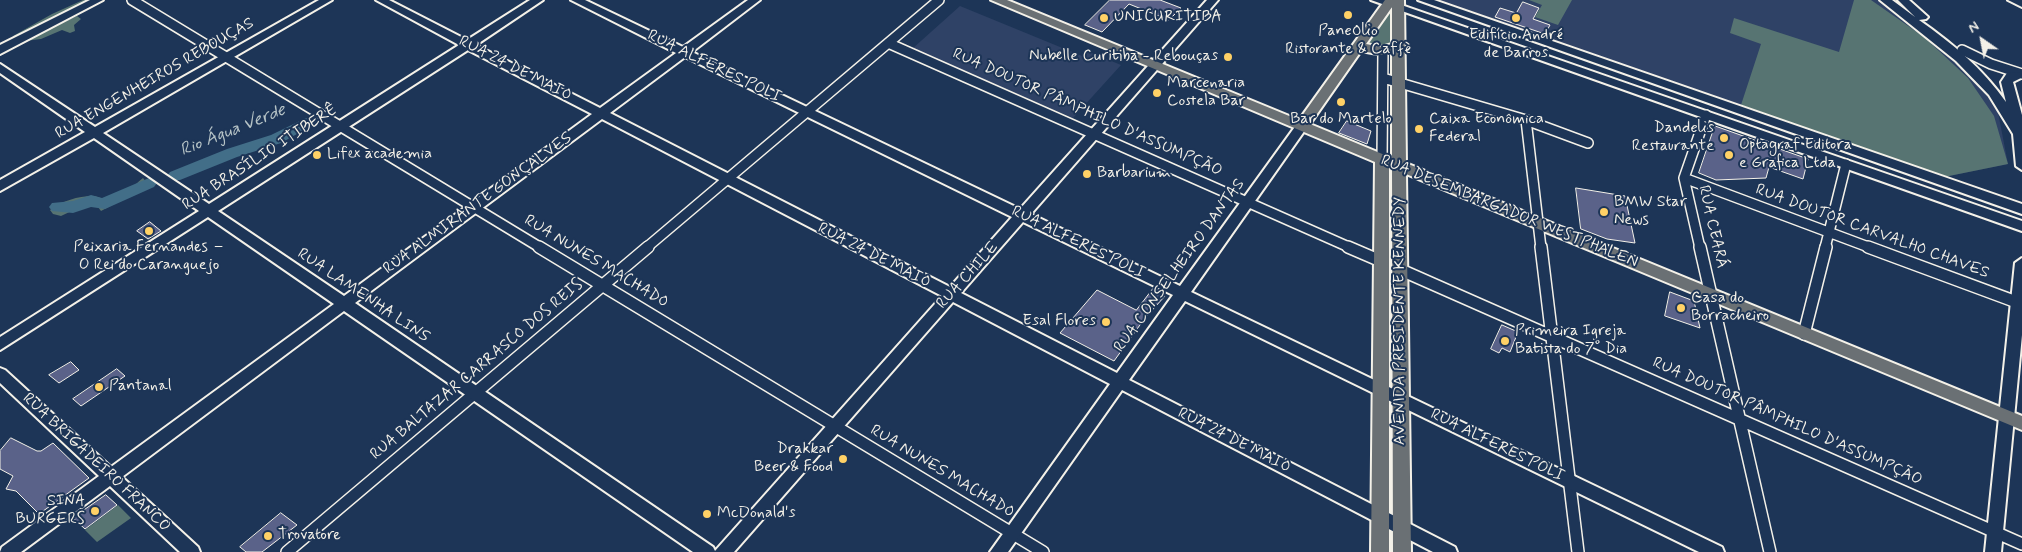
<!DOCTYPE html>
<html>
<head>
<meta charset="utf-8">
<style>
	body { margin:0 }
	#map { position:relative; width:2022px; height:552px; overflow:hidden; background:#1d3557; font-family:Mynerve,sans-serif }
	canvas { display:block }
	.north { position:absolute; left:1957px; top:15px; width:50px; height:50px; -webkit-text-stroke:4px #1d3557; paint-order:stroke; rotate:327deg; font-size:14px; font-weight:700; line-height:20px; text-align:center; color:#f4f1e8 }
	.north::after { content:''; display:block; margin:auto; width:18px; height:22px; background:#f4f1e8; clip-path:polygon(50% 0,100% 100%,50% 72%,0 100%) }
</style>
</head>
<body>
<div id="map">
<canvas width="2022" height="552"></canvas>
<div class="north">N</div>
</div>
<script>
const c = document.querySelector('canvas').getContext('2d');
c.lineJoin = 'round';
function fillPath(path, color) { c.fillStyle = color; c.fill(path, 'evenodd'); }
function trace(path, color, width, dash) { c.strokeStyle = color; c.lineWidth = width; c.lineCap = dash ? 'butt' : 'round'; c.setLineDash(dash || []); c.stroke(path); }
function drawText(font, color, halo, rows, align = 'center') {
  c.font = font + ' Mynerve,sans-serif'; c.lineWidth = 4; c.setLineDash([]); c.textBaseline = 'middle'; c.strokeStyle = halo; c.fillStyle = color; for (const [text, x, y, turn = 0] of rows) {
    c.save(); c.translate(x, y); c.rotate((+turn || 0) * Math.PI / 180); c.textAlign = isNaN(turn) ? turn : align; if (halo) c.strokeText(text, 0, 0); c.fillText(text, 0, 0); c.restore();
  }
}
const built = new Path2D(`
	M1431 0H1879L1932 39 1963 66 1997 107 2008 164 1944 177Z
	M960 6 1082 56 1087 51 1121 65 1073 118 912 49Z`);
const green = new Path2D(`
	M83 0H92L14 38 13 36 52 14Z
	M1529 0H1572L1558 25 1535 17 1542 5Z
	M1854 0H1871L1924 37 1968 78 1994 116 2008 164 1944 177 1741 105 1761 44 1730 33 1734 18 1839 52Z
	M1390 10 1393 11V42L1382 46 1366 43Z
	M77 16 81 19 74 25 75 31 70 33 62 30 41 39 25 41Z
	M143 178 149 186 101 211 98 207H80L61 216 53 214 50 210C63 201 77 196 93 196 99 196 103 201 108 200 125 196 132 187 143 178Z
	M118 505 131 518 97 542 85 530Z`);
const river = new Path2D(`
	M306 118 311 120 313 123 311 126 281 143 237 157 180 180H170L167 176 170 172 227 149 271 135Z
	M149 178 154 179 157 183 154 187 105 209 91 207 73 213 52 211 49 207 52 203 73 201 91 195 102 198Z`);
const building = new Path2D(`
	M1110 0H1160L1181 8 1169 20 1129 4 1102 32 1085 25Z
	M1523 2 1539 8 1533 19 1550 25 1545 34 1495 17 1500 8 1516 13Z
	M1347 121 1371 131 1367 144 1339 133Z
	M1715 126 1808 159 1803 179 1769 167 1766 178 1716 180 1699 173Z
	M1576 188 1625 196 1635 243 1607 239 1581 229Z
	M150 222 161 231 148 239 137 231Z
	M1153 289 1165 296 1145 318 1114 361 1060 333 1097 290 1136 310Z
	M1670 292 1694 301 1700 328 1665 316Z
	M1502 325 1518 332 1510 352 1502 348 1499 353 1491 349Z
	M71 362 79 370 59 383 49 375Z
	M117 369 125 376 81 406 73 399Z
	M11 438 37 451H41L53 443 89 478 39 514 16 491 6 489 13 476 0 469V451Z
	M106 495 117 505 85 529 73 518Z
	M281 513 297 525 262 552H246L240 547Z`);
const streetFar1 = new Path2D(`
	M132 0 541 248
	M888 43 1351 248
	M1962 50 1991 64 2022 74
	M1383 78 1526 120 1588 143
	M1526 120 1541 248
	M1382 160 1383 51
	M1684 178 1871 248
	M646 248 939 0
	M1700 248 1684 178 1706 115
	M1825 248 1846 164`);
const street = new Path2D(`
	M539 247 1043 552
	M1348 247 1383 262
	M1541 247 1578 552
	M1700 247 1770 552
	M1868 247 2022 304
	M1401 270 2022 544
	M1804 334 1826 247
	M287 552 648 247`);
const secondary = new Path2D(`
	M90 0H103L0 54V45Z
	M319 0H332L103 133 209 204 459 45 376 0H389L467 40 530 0H543L476 45 600 108 676 53 571 0H585L683 47 748 0H760L692 52 1020 209 1207 0H1218L1031 214 1180 286 1297 124H1305L1307 127 1305 130 1191 292 1722 547 1724 552H1699L1185 301 1129 380 1455 547 1457 552H1433L1122 390 1008 552H990L1110 384 953 302 734 552H693L344 311 122 477 198 547 200 552H180L110 486 21 552H0L2 547 99 476 0 383V368L5 370 111 467 334 304 208 217 0 350V337L199 211 94 138 0 191V180L85 132 0 73V64L95 127ZM468 50 592 114 344 296 218 211ZM685 57 1012 217 950 287 610 113ZM602 119 942 296 715 551 713 547 355 303ZM1023 222 1173 295 1117 373 961 293Z
	M1371 0H1387L2022 221V231Z
	M1418 0H1434L2022 204V214Z
	M1880 0H1892L1915 17 1898 0H1909L1928 17 1926 19 1919 20C1952 43 1983 69 2006 102L2001 82 2007 73 2021 72V78L2013 82 2022 115V170L2016 166 2013 134 1989 95 1956 61Z
	M2008 0H2022V7Z
	M2022 258V335L2001 552H1985L2015 263Z`);
const primary = new Path2D(`
	M991 0H1007L1299 120 1385 0H1404L1406 163 2022 416V430L1406 174 1411 552H1393L1392 169 1389 167V552H1371L1375 162ZM1392 7V44L1382 47 1366 44ZM1361 51 1383 55 1392 52V158L1310 124Z`);
const markers = [
	[1348,15,5,"#ffd166"],
	[1104,18,5,"#ffd166"],
	[1516,18,5,"#ffd166"],
	[1228,57,5,"#ffd166"],
	[1157,93,5,"#ffd166"],
	[1341,102,5,"#ffd166"],
	[1419,129,5,"#ffd166"],
	[1724,138,5,"#ffd166"],
	[317,155,5,"#ffd166"],
	[1729,155,5,"#ffd166"],
	[1087,174,5,"#ffd166"],
	[1604,212,5,"#ffd166"],
	[149,231,5,"#ffd166"],
	[1681,308,5,"#ffd166"],
	[1106,322,5,"#ffd166"],
	[1505,341,5,"#ffd166"],
	[99,387,5,"#ffd166"],
	[843,459,5,"#ffd166"],
	[95,511,5,"#ffd166"],
	[707,514,5,"#ffd166"],
	[268,536,5,"#ffd166"]
];
const poiNames = [
	["UNICURITIBA",1114,18],
	["PaneOlio",1348,32,"center"],
	["Ristorante & Caffè",1348,50,"center"],
	["Edifício André",1516,36,"center"],
	["de Barros",1516,54,"center"],
	["Nubelle Curitiba - Rebouças",1218,57,"right"],
	["Marcenaria",1167,84],
	["Costela Bar",1167,102],
	["Bar do Martelo",1341,120,"center"],
	["Caixa Econômica",1429,120],
	["Federal",1429,138],
	["Dandelis",1714,129,"right"],
	["Restaurante",1714,147,"right"],
	["Optagraf Editora",1739,146],
	["e Grafica Ltda",1739,164],
	["Lifex academia",327,155],
	["Barbarium",1097,174],
	["BMW Star",1614,203],
	["News",1614,221],
	["Peixaria Fernandes –",149,248,"center"],
	["O Rei do Caranguejo",149,266,"center"],
	["Casa do",1691,299],
	["Borracheiro",1691,317],
	["Esal Flores",1096,322,"right"],
	["Primeira Igreja",1515,332],
	["Batista do 7° Dia",1515,350],
	["Pantanal",109,387],
	["Drakkar",833,450,"right"],
	["Beer & Food",833,468,"right"],
	["SINA",85,502,"right"],
	["BURGERS",85,520,"right"],
	["McDonald's",717,514],
	["Trovatore",278,536]
];
const streetNames = [
	["RUA ALFERES POLI",714,67,26],
	["RUA 24 DE MAIO",515,69,27],
	["RUA ENGENHEIROS REBOUÇAS",155,79,-30],
	["RUA DOUTOR PÂMPHILO D'ASSUMPÇÃO",1087,113,24],
	["RUA BRASÍLIO ITIBERÊ",260,158,-33],
	["RUA ALMIRANTE GONÇALVES",478,204,-36],
	["RUA DESEMBARGADOR WESTPHALEN",1509,212,22],
	["RUA CEARÁ",1712,227,77],
	["RUA DOUTOR CARVALHO CHAVES",1872,232,20],
	["RUA ALFERES POLI",1078,243,26],
	["RUA 24 DE MAIO",874,256,27],
	["RUA NUNES MACHADO",596,262,31],
	["RUA CONSELHEIRO DANTAS",1180,266,-54],
	["RUA CHILE",968,276,-48],
	["RUA LAMENHA LINS",363,296,34],
	["AVENIDA PRESIDENTE KENNEDY",1401,321,-90],
	["RUA BALTAZAR CARRASCO DOS REIS",477,370,-40],
	["RUA DOUTOR PÂMPHILO D'ASSUMPÇÃO",1787,422,24],
	["RUA 24 DE MAIO",1234,441,27],
	["RUA ALFERES POLI",1497,446,26],
	["RUA BRIGADEIRO FRANCO",96,463,43],
	["RUA NUNES MACHADO",942,472,31]
];
const waterNames = [
	["Rio Água Verde",233,131,-22]
];
fillPath(built, '#2f4266');
fillPath(green, '#577472');
fillPath(river, '#426e88');
fillPath(building, '#5a6289');
trace(building, '#f4f1e8', 1);
trace(streetFar1, '#f4f1e8', 12);
trace(street, '#f4f1e8', 14);
trace(secondary, '#f4f1e8', 4);
trace(primary, '#f4f1e8', 4);
trace(streetFar1, '#1d3557', 9);
trace(street, '#1d3557', 11);
fillPath(secondary, '#1d3557');
fillPath(primary, '#6a7074');
for (const [x, y, r, color] of markers) { const dot = new Path2D(); dot.arc(x, y, r, 0, 2 * Math.PI); c.fillStyle = color; c.fill(dot); trace(dot, '#1d3557', 2); }
drawText('16px', '#f4f1e8', '#1d3557', poiNames, 'left');
drawText('16px', '#f4f1e8', '#1d3557', streetNames);
drawText('italic 18px', '#b6c3c6', '#1d3557', waterNames);
</script>
</body>
</html>
